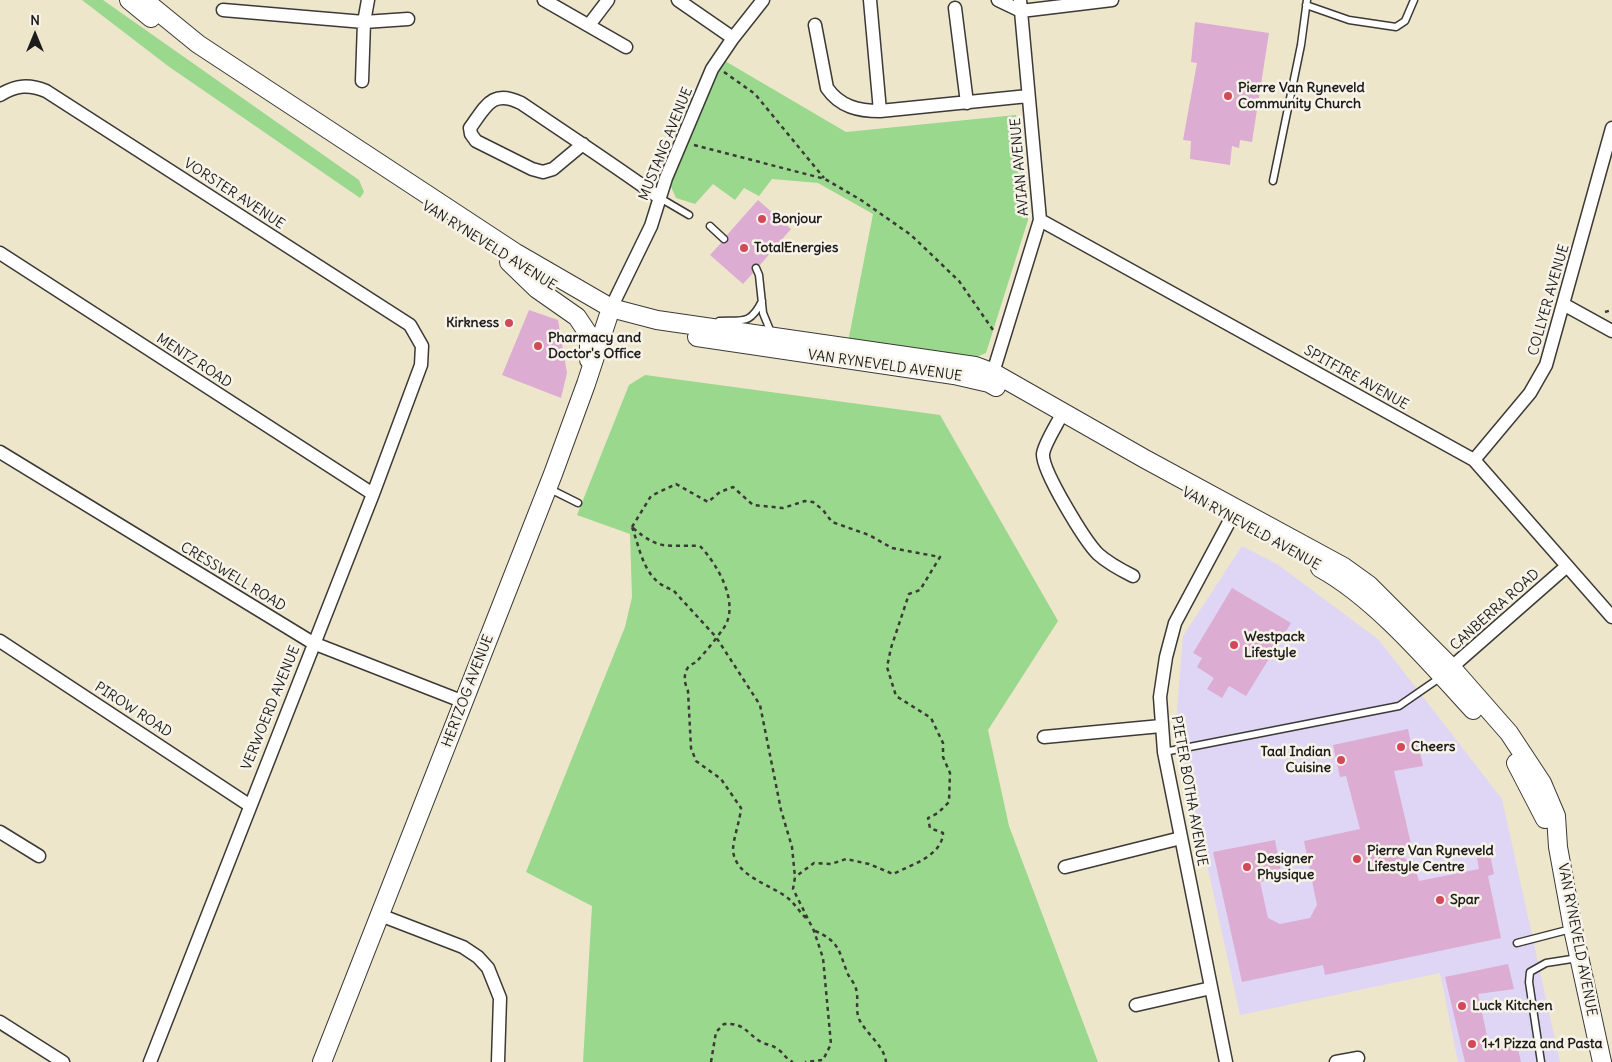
<!DOCTYPE html>
<html>
<head>
<meta charset="utf-8">
<style>
	body { margin:0 }
	#map { position:relative; width:1612px; height:1062px; overflow:hidden; background:#eee6cb; font-family:Delius,sans-serif }
	canvas { display:block }
	.north { position:absolute; left:10px; top:10px; width:50px; height:50px; -webkit-text-stroke:4px #f7f3e8; paint-order:stroke; rotate:0deg; font-size:14px; font-weight:700; line-height:20px; text-align:center; color:#1c1c1c }
	.north::after { content:''; display:block; margin:auto; width:18px; height:22px; background:#1c1c1c; clip-path:polygon(50% 0,100% 100%,50% 72%,0 100%) }
</style>
</head>
<body>
<div id="map">
<canvas width="1612" height="1062"></canvas>
<div class="north">N</div>
</div>
<script>
const c = document.querySelector('canvas').getContext('2d');
c.lineJoin = 'round';
function fillPath(path, color) { c.fillStyle = color; c.fill(path, 'evenodd'); }
function trace(path, color, width, dash) { c.strokeStyle = color; c.lineWidth = width; c.lineCap = dash ? 'butt' : 'round'; c.setLineDash(dash || []); c.stroke(path); }
function drawText(font, color, halo, rows, align = 'center') {
  c.font = font + ' Delius,sans-serif'; c.lineWidth = 5; c.setLineDash([]); c.textBaseline = 'middle'; c.strokeStyle = halo; c.fillStyle = color; for (const [text, x, y, turn = 0] of rows) {
    c.save(); c.translate(x, y); c.rotate((+turn || 0) * Math.PI / 180); c.textAlign = isNaN(turn) ? turn : align; if (halo) c.strokeText(text, 0, 0); c.fillText(text, 0, 0); c.restore();
  }
}
const built = new Path2D(`
	M1242 546 1277 564 1379 640 1502 799 1560 1062H1458L1440 973 1240 1015 1176 723 1183 636Z`);
const green = new Path2D(`
	M82 0H103L359 180 364 192 360 198 168 66Z
	M725 61 846 132 1016 115 1028 220 986 353 962 363 848 342 873 214 818 183 772 179 759 196 744 188 735 200 713 184 695 204 676 198 667 178 716 64Z
	M645 375 940 415 1058 621 988 730 1009 826 1098 1062H583L592 906 526 872 625 627 632 597 630 534 577 515 629 385Z`);
const building = new Path2D(`
	M1195 22 1269 33 1252 142 1240 140 1239 148 1232 146 1230 165 1190 159 1191 141 1183 140 1197 63 1191 62Z
	M758 200 791 229 760 265H752L753 273 743 284 710 255 721 243 728 242 727 235Z
	M529 310 558 320 567 373 561 398 502 375Z
	M1232 588 1291 623 1246 696 1229 686 1222 698 1207 689 1214 678 1197 667 1202 658 1193 653Z
	M1408 729 1411 744 1418 743 1423 766 1394 771 1411 844 1392 849 1414 865 1419 881 1479 869 1476 852 1489 850 1494 874 1488 876 1501 938 1325 975 1323 965 1242 982 1213 852 1275 840 1282 877 1260 882 1268 918 1280 924 1310 918 1317 905 1304 841 1360 829 1346 776 1340 777 1333 745Z
	M1508 964 1514 989 1478 994 1490 1050 1517 1045 1521 1062H1465L1445 977Z`);
const path = new Path2D(`
	M724 72 755 94 824 178
	M694 145 825 179 861 200 911 235 959 281 993 330
	M1605 312 1612 310
	M632 527 651 496 676 484 708 502 720 492 733 487 753 505 783 508 805 501 813 502 823 510 832 522 869 535 892 548 940 557 920 590 909 594 891 648 887 667 896 696 931 718 943 743V757L950 773 949 802 938 813 928 818 930 828 943 833C942 856 911 865 893 874L869 864 846 859 831 864 814 863 795 877
	M632 527C641 552 644 581 673 590L716 637 760 705 781 810 792 847 795 877 793 889 814 931 823 958 831 1044 823 1060 805 1062
	M633 528C661 552 667 544 700 546 718 565 741 605 723 629 716 639 704 654 696 662 693 664 689 665 687 669 683 677 685 684 688 691L691 748 696 761 721 779 741 808C740 821 733 839 733 850 735 877 771 884 789 899 796 905 800 913 807 919
	M815 931C839 941 839 951 847 972 849 978 855 983 856 989 859 998 855 1009 859 1019 866 1034 884 1045 886 1062
	M711 1062 716 1032 724 1024C745 1023 745 1032 761 1042 767 1045 773 1045 779 1050 784 1054 786 1059 793 1062`);
const lane = new Path2D(`
	M1306 5 1349 20 1396 27 1405 21 1414 0
	M1273 181 1301 45 1307 0
	M660 198 689 215
	M710 226 724 239
	M756 268 759 275 763 313 772 335
	M719 321C743 320 750 325 762 301
	M548 488 578 503
	M1164 752 1399 706 1441 677
	M1517 943 1571 929
	M1541 1062 1529 982 1530 972 1546 963 1578 958`);
const street = new Path2D(`
	M544 0 626 47
	M678 0 733 38
	M870 0 880 111
	M998 0 1021 11 1112 0
	M955 8 967 103
	M223 10 364 22 368 0
	M589 25 608 0
	M815 25 827 88C840 107 859 111 880 111L1028 96
	M362 81 364 22 408 19
	M0 95C16 85 29 84 46 91L410 325 422 346 421 365 373 494 150 1062
	M583 144 553 169 543 172 532 169 476 141 471 134 470 128C486 106 492 89 521 103 567 134 614 165 660 198
	M1040 220 1474 460 1612 617
	M0 253 373 494
	M1563 304 1612 331
	M611 308 651 226 666 178 712 69 733 38 763 0
	M991 379 1040 220 1020 0
	M1063 412C1058 423 1044 444 1043 454 1042 471 1085 541 1098 554 1108 563 1121 570 1133 576
	M0 452 313 643 464 702
	M1474 460 1530 393 1546 365 1612 128
	M0 641 249 805
	M1445 673 1567 566
	M1044 737 1161 726
	M0 832 39 856
	M1065 867 1181 838
	M380 915 463 947 478 957 488 968 500 998 498 1062
	M1136 1005 1211 988
	M0 1022 63 1062
	M1226 1062 1164 752 1160 697 1166 657 1175 623 1236 509
	M1336 1062 1358 1058`);
const secondary = new Path2D(`
	M129 0 151 18
	M144 0 198 44 516 253 611 308 657 320 975 366 994 373 1145 459 1344 567 1369 585 1452 668 1509 733 1542 783 1556 816 1558 847 1573 929 1602 1062
	M509 262 537 289 577 317 589 335V360
	M697 337 954 375 989 383 996 387
	M1320 568C1375 598 1430 663 1473 710
	M1516 763 1545 819
	M322 1062 553 474 586 384 611 308`);
const markers = [
	[1228,96,5,"#d1495b"],
	[762,219,5,"#d1495b"],
	[744,248,5,"#d1495b"],
	[509,323,5,"#d1495b"],
	[538,346,5,"#d1495b"],
	[1234,645,5,"#d1495b"],
	[1401,747,5,"#d1495b"],
	[1341,760,5,"#d1495b"],
	[1357,859,5,"#d1495b"],
	[1247,867,5,"#d1495b"],
	[1440,900,5,"#d1495b"],
	[1462,1006,5,"#d1495b"],
	[1472,1044,5,"#d1495b"]
];
const poiNames = [
	["Pierre Van Ryneveld",1238,88],
	["Community Church",1238,104],
	["Bonjour",772,219],
	["TotalEnergies",754,248],
	["Kirkness",499,323,"right"],
	["Pharmacy and",548,338],
	["Doctor's Office",548,354],
	["Westpack",1244,637],
	["Lifestyle",1244,653],
	["Cheers",1411,747],
	["Taal Indian",1331,752,"right"],
	["Cuisine",1331,768,"right"],
	["Pierre Van Ryneveld",1367,851],
	["Lifestyle Centre",1367,867],
	["Designer",1257,859],
	["Physique",1257,875],
	["Spar",1450,900],
	["Luck Kitchen",1472,1006],
	["1+1 Pizza and Pasta",1482,1044]
];
const streetNames = [
	["MUSTANG AVENUE",666,144,-68],
	["AVIAN AVENUE",1020,167,-95],
	["VORSTER AVENUE",234,194,33],
	["VAN RYNEVELD AVENUE",489,246,32],
	["COLLYER AVENUE",1549,300,-74],
	["MENTZ ROAD",194,361,33],
	["VAN RYNEVELD AVENUE",885,366,8],
	["SPITFIRE AVENUE",1356,378,29],
	["VAN RYNEVELD AVENUE",1251,529,29],
	["CRESSWELL ROAD",233,577,31],
	["CANBERRA ROAD",1495,610,-42],
	["HERTZOG AVENUE",468,691,-69],
	["VERWOERD AVENUE",271,708,-68],
	["PIROW ROAD",133,710,33],
	["PIETER BOTHA AVENUE",1189,791,80],
	["VAN RYNEVELD AVENUE",1577,940,79]
];
fillPath(built, '#dfd5f5');
fillPath(green, '#99d88d');
fillPath(building, '#dcacd2');
trace(lane, '#3c3a36', 9);
trace(street, '#3c3a36', 15);
trace(secondary, '#3c3a36', 20);
trace(path, '#3c3a36', 2.5, [4, 4]);
trace(lane, '#fff', 6);
trace(street, '#fff', 12);
trace(secondary, '#fff', 18);
for (const [x, y, r, color] of markers) { const dot = new Path2D(); dot.arc(x, y, r, 0, 2 * Math.PI); c.fillStyle = color; c.fill(dot); trace(dot, '#f7f3e8', 2); }
drawText('bold 14px', '#1c1c1c', '#f7f3e8', poiNames, 'left');
drawText('14px', '#1c1c1c', '#f7f3e8', streetNames);
</script>
</body>
</html>
